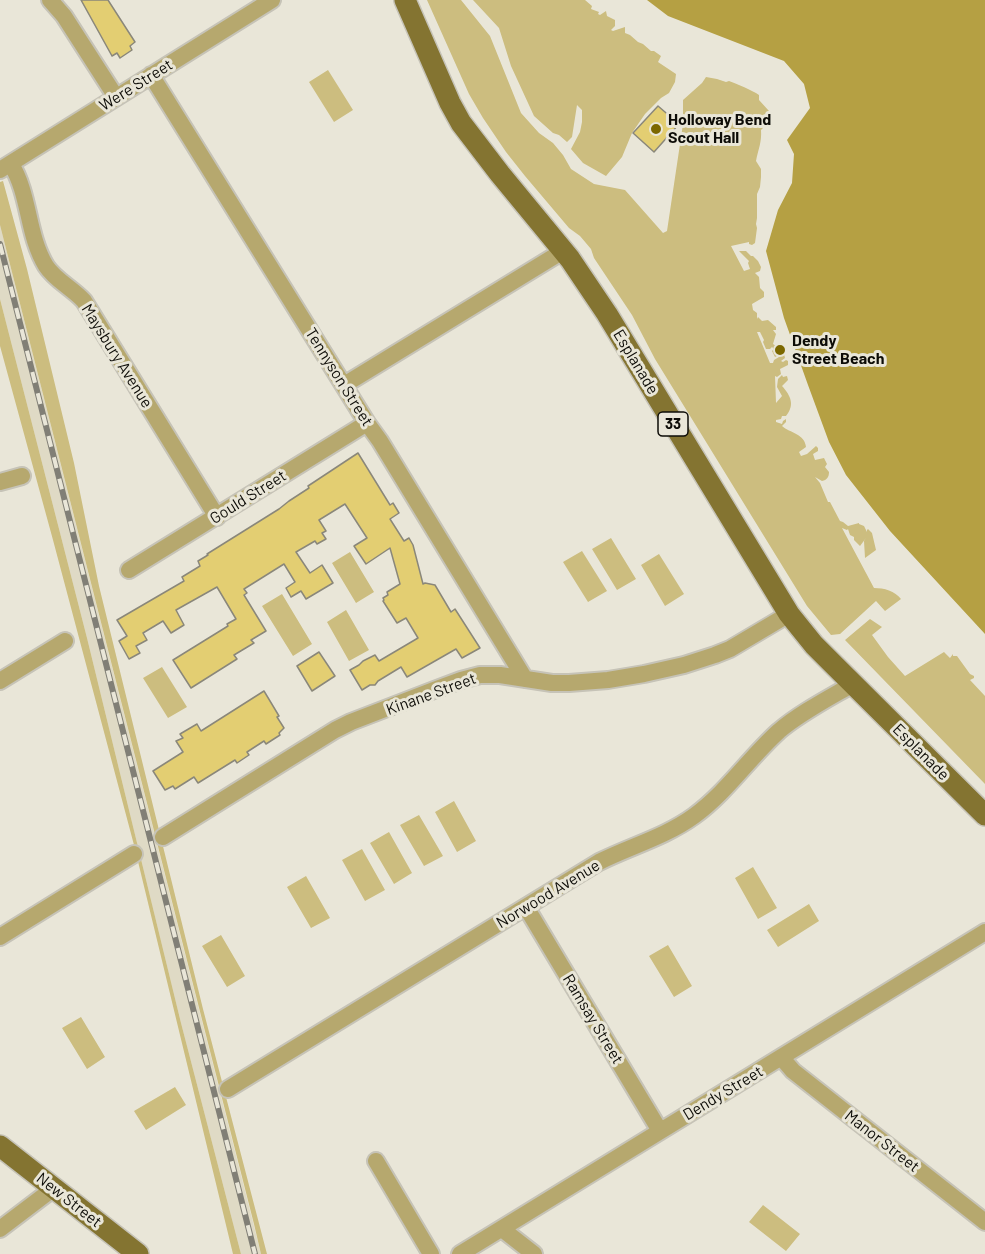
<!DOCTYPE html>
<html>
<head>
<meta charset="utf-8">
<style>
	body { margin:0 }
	canvas { display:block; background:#e9e6d8 }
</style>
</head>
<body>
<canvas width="985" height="1254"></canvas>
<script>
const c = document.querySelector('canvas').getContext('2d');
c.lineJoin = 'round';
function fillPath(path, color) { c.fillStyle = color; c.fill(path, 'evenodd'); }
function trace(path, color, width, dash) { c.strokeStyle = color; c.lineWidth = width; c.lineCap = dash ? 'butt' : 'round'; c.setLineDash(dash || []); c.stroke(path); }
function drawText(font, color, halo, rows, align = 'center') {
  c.font = font + ' Barlow,sans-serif'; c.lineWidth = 6; c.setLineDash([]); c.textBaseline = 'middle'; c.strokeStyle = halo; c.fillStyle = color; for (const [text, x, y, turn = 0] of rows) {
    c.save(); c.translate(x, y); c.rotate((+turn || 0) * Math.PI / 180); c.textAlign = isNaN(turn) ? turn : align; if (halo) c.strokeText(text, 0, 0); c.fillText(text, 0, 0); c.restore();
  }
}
const built = new Path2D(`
	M0 225 261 1254H241L181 1023 87 638 0 299Z`);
const green = new Path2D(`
	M427 0H461L490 36 521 113 539 133 553 143 563 155 571 169 594 184 625 190 663 233 667 231 683 124V100L702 83 706 77 717 79 726 82 729 81C737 84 752 90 759 95V100L769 111 760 126 763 128 761 130C762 142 758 150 756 161L761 169V177L760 187 757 194V218L756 224 757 228 755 243 752 245 749 244V242L731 246 744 271 750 269 748 263 749 261 739 251H746L751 256H753L758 261 761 267 760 271 755 273 759 277 760 288 764 292V297L752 304 753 310 757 313V319L758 317 762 321 768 320 776 327V330H773L776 334 773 344 779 348 777 353 779 355 775 357 772 351 774 349 772 347 770 349H766L763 342 764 340 760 332H757L770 363H773L774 360 784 354 785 358 781 361 783 362 786 360 788 361V365L780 369 781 374 777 377 775 376 776 403 782 396 777 387 778 379 782 375 783 377 787 376 788 380 782 386C791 396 795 405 786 416H782L781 419 776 420V422L782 424 783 421 786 419V422L782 426C790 433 805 434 806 447L799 452 801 456 807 454 816 446 818 448V451L813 454 815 460 824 458 827 464 825 467 829 472C829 477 827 480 822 481L815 477 820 483 828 502H830L840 521 843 522 848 526 859 523V524L864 526 867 532V530L868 529 872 533 876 550 865 558 864 541 866 538 860 546 854 540V537L850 535 848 529 847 530 842 528 874 588C884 588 895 591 901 599L885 611 876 601 840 634 831 635 807 606 655 359 632 315 594 258 591 249 580 236 569 228 525 176 506 152 483 118 469 94Z
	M473 0H585L592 6 591 9 599 12 598 14 600 15 606 11 607 16 615 20V26L611 30 613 31 625 27V33L630 35 638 42 643 44 651 51H654L661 56 658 62 676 74 675 82 669 93 661 98 645 114 632 133 622 157 606 176 583 163 571 149 580 132 582 122V110L577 105 572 137 567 142 559 135 553 133 534 116 511 66 499 28Z
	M328 70 353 110 334 122 309 82Z
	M3 181 27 269 74 463 99 586 203 1009 267 1254H261L254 1224 0 225V182Z
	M0 299 87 638 181 1023 241 1254H233L134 845 53 540 0 346Z
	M611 538 636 579 617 590 592 549Z
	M582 551 607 591 588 602 563 562Z
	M350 552 374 592 356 603 332 563Z
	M659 554 684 594 665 606 641 565Z
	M282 594 312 644 293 656 262 606Z
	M346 610 369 650 349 661 327 622Z
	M870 619 882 627 872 635 888 657 905 676 944 652 950 658 953 654V656H957L970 674 974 676V678L970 680 985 696V784L845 640Z
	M162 667 187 707 168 718 143 678Z
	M454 801 476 841 457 852 435 812Z
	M419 815 443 856 424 866 400 825Z
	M389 832 412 873 394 884 370 843Z
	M362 849 385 890 365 901 342 860Z
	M753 867 777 908 758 919 735 878Z
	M306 876 330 918 311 928 287 887Z
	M809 904 819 921 778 947 767 930Z
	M221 935 245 976 227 987 202 946Z
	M668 945 692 986 674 997 649 956Z
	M81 1017 105 1057 87 1069 62 1028Z
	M175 1087 186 1105 146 1130 134 1111Z
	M763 1205 800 1234 786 1251 749 1222Z`);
const water = new Path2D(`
	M647 0H985V634L890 531 846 475 829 442 808 385 784 318 766 251 778 210 792 183 794 154 787 140 810 108 804 84 784 61 668 16Z`);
const building = new Path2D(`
	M81 0H108L135 42 130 46 132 50 120 58 117 53 112 56Z
	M658 106 679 124 654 152 633 133Z
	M358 453 390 505 393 503 399 513 390 519 404 541 409 538 413 545 423 584 425 583 435 585 451 612 455 609 480 648 462 658 456 649 407 677 401 667 378 681 375 685H370L362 690 350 670 359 665 363 661 375 655 379 661 418 638 406 618 397 623 383 601 384 600 383 598 388 595 387 592 400 584 390 548 366 564 354 546 367 538 345 504 319 520 326 531 322 533 326 539 317 544 315 541 296 552 310 573 322 565 333 583 306 599 301 591 291 597 286 588 295 582 284 564 244 589 247 593 244 595 266 631 251 640 254 643 234 655 237 659 191 688 173 660 228 626 227 624 236 619 217 587 176 610 184 625 171 633 163 621 143 633 147 640 136 646 140 653 129 659 119 641 127 636 117 620 184 581 182 577 200 566 198 561 208 555 207 554 279 509 289 501 309 488 308 486Z
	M319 652 335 676 312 691 297 666Z
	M264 691 279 716 277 717 284 728 279 733 280 735 266 744 264 741 247 752 249 755 237 763 235 760 198 783 194 777 175 789 173 786 165 790 153 771 183 752 176 741 183 738 180 734 197 724 201 731Z`);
const minor = new Path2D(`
	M50 0 64 16 116 97
	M151 75 367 423 380 441 525 679
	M11 164C30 195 27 235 46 266 55 280 72 288 84 301L217 517
	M0 170 272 0
	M344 385 563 251
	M0 482 22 476
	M129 570 367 423
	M0 681 65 641
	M163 837 335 730 351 722 434 690 461 680 480 675H500L552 683H569L608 680 644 674 684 665 715 655 730 649 789 614
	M526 907 660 1131
	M0 937 134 854
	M781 1057 793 1071 985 1222
	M228 1089 599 862C631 846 665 837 694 816 727 792 749 758 779 731 800 713 829 698 853 684
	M376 1161 431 1254
	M0 1229 54 1188
	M502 1229 534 1254
	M460 1254 985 932`);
const major = new Path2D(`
	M405 0 450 103 461 123 500 174 570 259 607 314 789 614 814 645 833 664 985 815
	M0 1146 138 1254`);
const rail = new Path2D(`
	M0 244 255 1254`);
const markers = [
	[656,129,6,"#7c6800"],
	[780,350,6,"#7c6800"]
];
const shields = [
	[673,424,30]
];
const shieldNames = [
	["33",673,424]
];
const streetNames = [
	["Were Street",136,85,-32],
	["Maysbury Avenue",117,356,58],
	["Esplanade",636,362,59],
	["Tennyson Street",339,377,58],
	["Gould Street",248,497,-32],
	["Kinane Street",431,694,-20],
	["Esplanade",921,752,45],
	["Norwood Avenue",548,894,-31],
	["Ramsay Street",593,1019,59],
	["Dendy Street",723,1093,-31],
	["Manor Street",882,1141,38],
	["New Street",69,1200,38]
];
const poiNames = [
	["Holloway Bend",668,120],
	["Scout Hall",668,138],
	["Dendy",792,341],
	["Street Beach",792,359]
];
fillPath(built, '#dfdac5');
fillPath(green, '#ccbd7f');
fillPath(water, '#b5a043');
fillPath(building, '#e3ce72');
trace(building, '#8a877a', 1.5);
trace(minor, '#c6c3b7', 20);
trace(major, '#c6c3b7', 24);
trace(minor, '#b6a86e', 16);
trace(major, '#847431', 21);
trace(rail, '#817f76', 6);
trace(rail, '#e9e6d8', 4, [11]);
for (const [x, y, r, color] of markers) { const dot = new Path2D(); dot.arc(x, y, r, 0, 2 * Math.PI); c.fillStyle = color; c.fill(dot); trace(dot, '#e9e6d8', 2); }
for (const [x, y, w] of shields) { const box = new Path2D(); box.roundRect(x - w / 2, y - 12, w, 24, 4.5); c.fillStyle = '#e9e6d8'; c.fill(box); trace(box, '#0d0c07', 1.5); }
drawText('bold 15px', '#0d0c07', null, shieldNames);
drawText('16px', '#0d0c07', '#e9e6d8', streetNames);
drawText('bold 16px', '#0d0c07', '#e9e6d8', poiNames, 'left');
</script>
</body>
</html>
